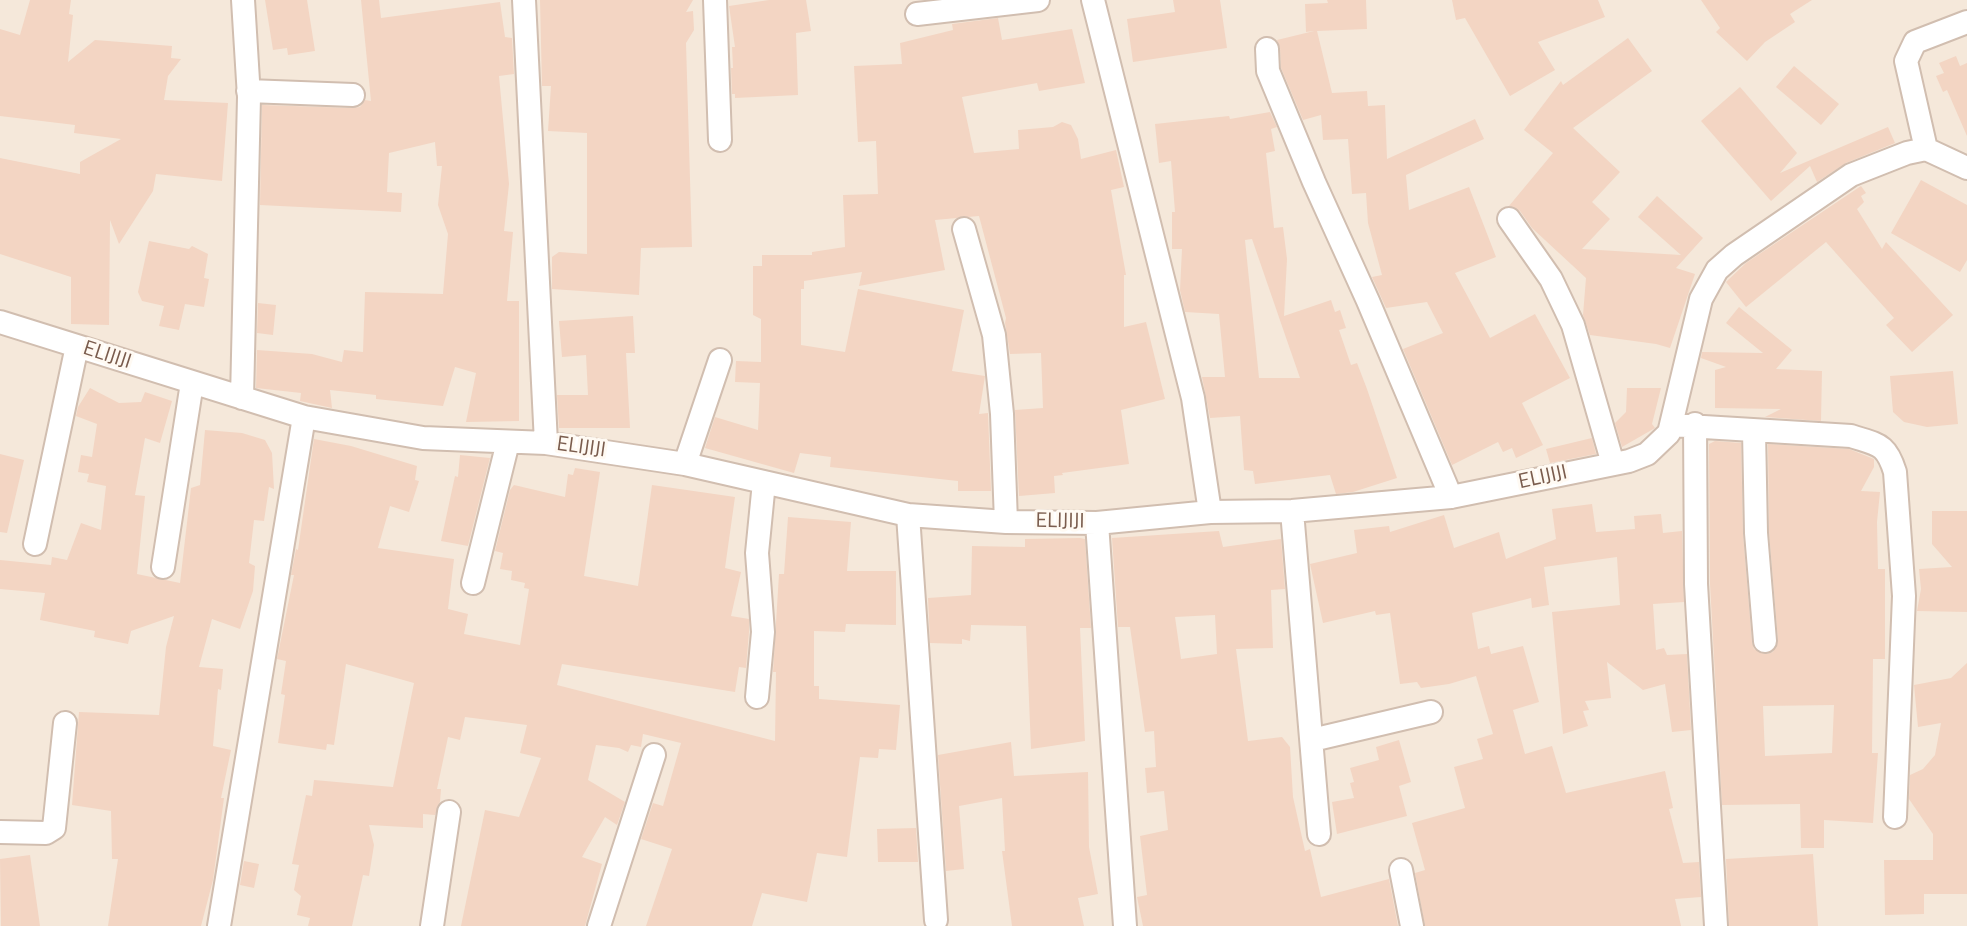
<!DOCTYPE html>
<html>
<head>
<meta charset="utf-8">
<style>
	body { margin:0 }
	canvas { display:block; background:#fdf6ec }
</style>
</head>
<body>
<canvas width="1967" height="926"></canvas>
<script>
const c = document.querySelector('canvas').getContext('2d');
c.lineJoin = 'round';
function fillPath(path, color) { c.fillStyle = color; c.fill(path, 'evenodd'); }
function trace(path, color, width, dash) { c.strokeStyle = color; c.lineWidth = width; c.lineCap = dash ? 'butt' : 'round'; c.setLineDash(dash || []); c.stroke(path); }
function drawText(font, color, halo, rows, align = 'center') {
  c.font = font + ' "Titillium Web",sans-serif'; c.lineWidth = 6; c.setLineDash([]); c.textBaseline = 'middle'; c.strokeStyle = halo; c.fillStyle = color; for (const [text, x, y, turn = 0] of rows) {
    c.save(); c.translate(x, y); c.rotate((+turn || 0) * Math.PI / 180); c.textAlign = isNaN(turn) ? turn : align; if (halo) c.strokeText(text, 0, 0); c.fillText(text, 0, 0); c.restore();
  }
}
const residential = new Path2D(`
	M0 0H1967V926H0Z`);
const building = new Path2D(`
	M30 0H71L69 14 73 15 68 62 95 40 172 46 171 58 181 59 168 76 164 100 228 103 222 181 156 174 153 191 119 244 110 220 109 325 71 324V277L0 254V158L80 174V162L121 139 74 133 75 125 0 116V29L20 35Z
	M265 0H307L315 51 288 55 287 48 273 50Z
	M361 0H379L381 18 500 2 505 37 512 38 514 74 499 76 509 184 504 231 513 232 507 301H519V421L466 422 476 373 455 367 443 406 376 399V395L330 390 332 408 300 401 301 393 256 388 257 350 312 354 342 362 344 350 363 352 365 292 443 294 448 234 438 205 442 166H437L435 142 389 153 387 192 402 193 401 212 260 205 262 105 352 108 360 107 365 100 371 101Z
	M540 0H693L686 12 693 11 694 30 686 43 692 247 641 248 639 295 552 289V257L559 252 587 254V133L548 131 551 86H542Z
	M769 0H806L811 31 796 33 798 95 735 98V94H732L731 68H733L732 47H735L729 6Z
	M1173 0H1220L1227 48 1133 62 1127 19 1175 12Z
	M1327 0H1366L1367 29 1317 31 1332 93 1367 91 1368 106 1385 105 1387 159 1475 119 1484 139 1406 175 1409 210 1469 187 1496 257 1455 273 1490 338 1535 314 1570 378 1522 403 1543 445 1516 458 1512 448 1503 452 1498 442 1452 465 1403 349 1443 333 1427 302 1386 308 1372 277 1382 275 1368 223 1366 193 1352 194 1348 139 1323 140 1321 115 1303 120 1281 68 1280 48 1277 40 1314 31 1306 32 1305 4 1328 3Z
	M1452 0H1598L1605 17 1538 42 1555 70 1510 96 1465 18 1456 20Z
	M1701 0H1812L1790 14 1795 22 1765 42 1747 61 1716 32 1720 28Z
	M998 18 1002 40 1072 29 1085 83 1039 91 1037 83 962 97 974 153 1019 149 1018 130 1053 127 1062 122 1071 125 1078 139 1081 159 1116 150 1124 187 1111 190 1126 275H1124V327L1146 322 1165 399 1121 410 1129 464 1062 473 1063 475 1054 476 1055 493 1019 496 1015 410 1043 408 1041 353 1010 354 1005 323 1006 318 979 216 935 220 945 270 859 286 862 272 804 281V289H801V345L845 352 858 289 964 310 952 371 985 376 979 414 988 413 991 491H958V481L830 467 831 457 800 453 794 473 705 448 715 417 758 430 760 383 735 382 736 361 761 362V319L753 315V266H762V255H812V252L845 247 843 195 878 194 876 141 858 142 854 66 902 64 900 43 953 30 952 24Z
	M1628 38 1652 71 1573 128 1620 172 1592 202 1610 219 1582 249 1681 255 1638 217 1657 196 1703 238 1676 268 1695 274 1670 348 1656 344 1590 335 1583 315 1586 278 1532 228 1520 211 1509 206 1553 153 1524 130 1561 81 1563 85Z
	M1956 56 1960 66 1967 63V136L1947 90 1943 92 1936 76 1944 73 1939 63Z
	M1794 66 1839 104 1821 125 1776 87Z
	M1740 87 1797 153 1780 173 1888 127 1895 143 1846 163 1817 182 1810 166 1771 201 1701 121Z
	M1270 112 1277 127 1271 129 1275 151 1266 153 1274 228 1283 227 1287 259 1284 316 1331 300 1335 312 1340 310 1346 328 1339 330 1351 365 1357 363 1367 389 1397 478 1353 492 1336 494 1330 475 1255 484 1253 471 1244 470 1240 416 1210 418 1202 377H1225L1219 314 1185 312 1180 290 1182 249H1172V212H1175L1171 161 1159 163 1155 124 1229 116 1230 119ZM1252 239 1283 329 1300 378H1259L1245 240Z
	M1921 180 1967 205V260L1960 272 1891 233Z
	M1861 186 1866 193 1861 196 1864 202 1857 209 1882 249 1886 242 1953 315 1912 352 1886 325 1894 318 1826 242 1746 307 1726 282 1746 263Z
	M149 241 189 249 192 246 208 254 204 278 209 279 204 307 185 304 179 330 159 326 164 306 142 301 138 292Z
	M258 303 276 305 273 335 257 333Z
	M1739 307 1792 350 1776 369 1822 371 1821 421 1765 417 1781 409 1715 408V370L1726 367 1701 358 1702 352 1763 353 1726 323Z
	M633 316 635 353H626L630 428H559L557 395H588L586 355 562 357 559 321Z
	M1953 371 1958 424 1927 427 1904 422 1893 412 1890 376Z
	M90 388 119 403 141 402 145 392 172 401 160 443 145 438 135 495 145 496 137 574 180 583 191 488 200 485 205 430 242 433 265 440 272 453 274 489 269 487 264 521 254 520 249 563 255 566 253 591 240 629 212 619 199 667 223 669 221 690 218 689 213 746 231 750 221 798H224L213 880 201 926H108L118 859H112L111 811 72 805 79 712 159 715 166 647 174 616 131 631 128 644 94 637 95 631 40 620 45 593 0 589V560L51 565 52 557 67 560 81 523 101 530 106 486 87 482 89 474 78 472 81 455 92 457 97 424 76 416 78 407Z
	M1627 388H1661L1652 424 1655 428 1622 447 1615 423 1626 412Z
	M1592 438 1596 454 1550 463 1546 449Z
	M314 439 351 446 417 466 415 480 419 481 409 512 390 506 378 548 454 559 448 609 468 614 464 634 520 645 529 589 524 588 525 583 511 580 512 571 500 569 503 553 495 551 510 490 514 485 565 497 568 474 573 475 575 468 600 472 584 576 638 586 652 485 735 497 725 568 741 572 731 616 749 619V632L746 668 739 667 735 692 562 664 557 685 775 741 776 672H773L779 574H784L788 517 851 522 847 571H896V625L846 624 845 632 814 631V686H819V699L900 705 896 750 879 749 878 758 860 757 847 857 817 853 807 902 762 893 752 926H646L672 849 641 839 653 803 663 806 681 743 643 734 641 747 631 745 628 752 619 748 596 745 588 780 625 802 617 825 605 817 582 857 602 864 585 926H461L485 810 519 817 541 758 520 753 527 725 465 717 460 740 448 737 437 789H441L440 802 435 815 423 814V828L369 825 374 845 369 876 363 875 352 926H308L310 918 297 915 301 896 294 890 299 865 292 864 306 795 312 796 314 780 393 787 414 683 346 664 334 745 327 744 326 750 278 743 285 695 281 694 286 661 277 659 294 575H291L296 549 298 550Z
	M1715 441 1741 443 1743 534 1752 642 1754 649 1766 654 1773 652 1778 640 1769 532 1768 444 1849 449 1874 459V467L1861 491 1880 492 1877 522 1878 569H1885V659H1873L1872 753H1878L1873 823 1824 820V848H1801L1800 804 1722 805 1710 584 1709 444ZM1834 705 1832 753 1765 756 1763 706Z
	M0 454 24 460 7 533 0 532Z
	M460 455 490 458 468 546 441 541 455 476 458 477Z
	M1592 504 1596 532 1635 529 1634 516 1661 514 1663 533 1682 531 1684 602 1653 604 1656 650 1664 648 1667 655 1687 654 1691 730 1672 732 1665 684 1643 690 1607 662 1611 698 1585 701 1589 710 1583 711 1588 726 1563 734 1552 612 1620 605 1617 557 1544 567 1549 605 1532 608 1531 598 1472 613 1478 649 1489 646 1491 654 1523 646 1539 702 1513 710 1525 754 1552 746 1566 793 1665 771 1673 808 1669 809 1683 863 1699 862 1701 897 1675 899 1681 926H1425L1415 873 1425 870 1412 823 1465 808 1454 767 1483 759 1477 739 1493 734 1476 676 1449 684 1421 688 1417 682 1400 684 1390 613 1376 615 1375 611 1323 623 1310 564 1357 553 1354 530 1389 526 1390 532 1444 515 1454 548 1499 532 1506 559 1556 539 1552 509Z
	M1932 511H1967V612L1917 611 1921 589 1919 569 1952 567 1932 544Z
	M1219 531 1223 547 1281 539 1285 589 1271 590 1273 648 1236 649 1248 741 1282 737 1290 747 1293 797 1305 851 1310 849 1321 897 1389 879 1398 926H1143L1137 897 1147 895 1140 836 1168 830 1164 791 1147 793 1145 768 1156 767 1154 731 1145 732 1130 627H1118L1112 538ZM1215 615 1217 654 1181 659 1175 617Z
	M1080 538 1085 539 1091 628H1080L1085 741 1031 749 1026 626 971 625 970 641 962 639V644L930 643 928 598 971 595 972 546 1025 547V539Z
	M1967 663V894H1924V914L1885 915 1884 860H1933V834L1909 799 1910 775 1923 769 1935 755 1941 723 1918 727 1914 685 1951 678Z
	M1399 740 1411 782 1399 786 1407 816 1337 834 1332 802 1354 798 1350 783 1354 782 1350 768 1379 760 1376 747Z
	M1011 742 1014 776 1088 772 1089 847 1098 894 1078 898 1084 926H1012L1002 851H1005L1002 798 959 806 964 869 946 871 938 755Z
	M916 828 918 862H878L877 829Z
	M1813 854 1818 926H1729L1726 859Z
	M30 855 40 926H1L0 859Z
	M244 861 259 864 254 888 240 885Z`);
const minor = new Path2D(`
	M524 0 546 443
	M715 0 720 140
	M1093 0 1193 398 1210 512
	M917 14 1038 0
	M1267 49 1268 71 1314 182 1368 301 1451 497
	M248 91 353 95
	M1926 149 1906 61 1915 42 1967 22
	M1509 219 1551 279 1573 325 1613 464
	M964 229 994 335 1002 414 1006 522
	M0 322 304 417 423 438 546 443 685 464 908 515 1006 522 1097 523 1210 512 1292 511 1451 497 1629 461 1647 454 1669 433 1701 299 1717 270 1734 255 1851 175 1907 153 1926 149 1967 168
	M242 398 249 97 243 0
	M1695 424 1696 584 1716 926
	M1671 425 1851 436C1878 445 1886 443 1895 472L1904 596 1895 817
	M1754 431 1756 533 1765 641
	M685 464 720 360
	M1292 511 1319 834
	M908 515 936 920
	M1097 523 1125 926
	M35 544 77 346
	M163 567 192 383
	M473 583 508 442
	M757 697 763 632 757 553 764 482
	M1312 740 1431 712
	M0 832 46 833 54 828 65 723
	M1401 870 1412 926
	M219 926 304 417
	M432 926 449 812
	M599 926 654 755`);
const streetNames = [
	["ELIJIJI",107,356,18],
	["ELIJIJI",581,448,8],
	["ELIJIJI",1543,478,-12],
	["ELIJIJI",1060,522,1]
];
fillPath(residential, '#f5e8da');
fillPath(building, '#f3d5c3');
trace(minor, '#d1beb0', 26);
trace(minor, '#fff', 22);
drawText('21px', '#7a5c4d', '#fffaf3', streetNames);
</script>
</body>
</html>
